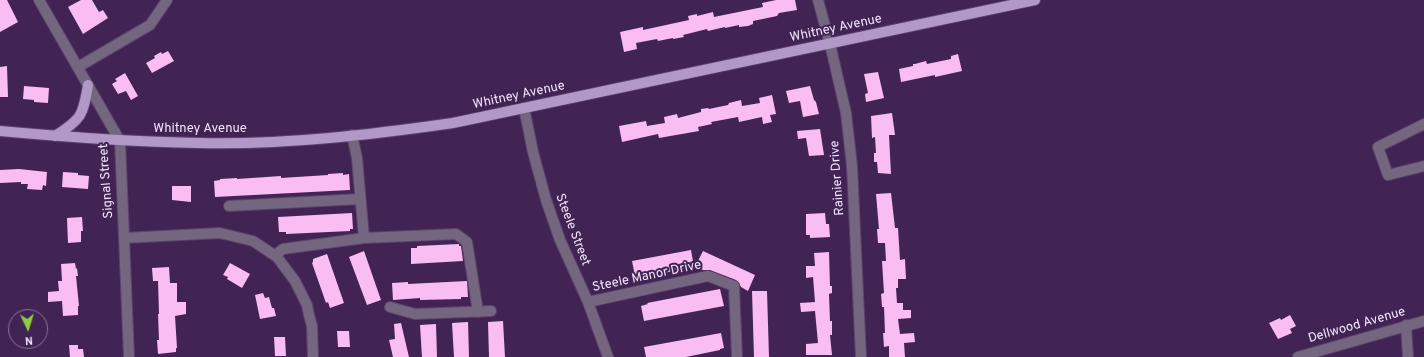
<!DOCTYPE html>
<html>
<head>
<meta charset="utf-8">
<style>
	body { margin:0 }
	#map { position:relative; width:1424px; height:357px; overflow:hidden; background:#412454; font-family:Overpass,sans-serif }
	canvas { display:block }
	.north { position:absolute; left:8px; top:309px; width:40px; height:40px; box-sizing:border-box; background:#412454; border:1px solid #887198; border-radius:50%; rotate:176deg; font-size:11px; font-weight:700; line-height:16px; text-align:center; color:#f2e5fd }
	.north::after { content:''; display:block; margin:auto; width:14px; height:18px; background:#90cd41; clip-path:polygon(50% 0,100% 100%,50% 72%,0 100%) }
</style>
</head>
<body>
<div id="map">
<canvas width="1424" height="357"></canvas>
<div class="north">N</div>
</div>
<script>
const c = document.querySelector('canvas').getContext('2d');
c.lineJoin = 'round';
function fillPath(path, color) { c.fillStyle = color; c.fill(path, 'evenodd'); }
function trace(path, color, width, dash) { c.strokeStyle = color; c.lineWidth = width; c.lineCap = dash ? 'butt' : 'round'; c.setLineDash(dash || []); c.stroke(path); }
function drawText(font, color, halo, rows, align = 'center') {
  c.font = font + ' Overpass,sans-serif'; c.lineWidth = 4; c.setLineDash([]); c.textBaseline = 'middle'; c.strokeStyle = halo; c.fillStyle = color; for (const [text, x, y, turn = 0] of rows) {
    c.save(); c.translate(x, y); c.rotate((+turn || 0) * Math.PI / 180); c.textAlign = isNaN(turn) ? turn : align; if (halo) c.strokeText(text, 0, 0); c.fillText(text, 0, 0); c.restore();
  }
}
const building = new Path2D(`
	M0 0H7L18 22 0 32Z
	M81 0H92L99 12 103 10 108 18 83 34 68 7Z
	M776 0H795L797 10 779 13 777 16 753 21V24L748 26 739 27V25L725 28V27L708 31 707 29 683 35 684 37 673 39V38L658 41 657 39 636 43 637 49 624 52 620 32 643 27V30L689 20 688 16 697 14V16L713 12 714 17 763 7 762 3Z
	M168 51 174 61 152 73 146 63 155 58 154 56 161 52 162 54Z
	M958 54 962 71 935 77V75L901 82 899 69 913 66V64H915L926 61 927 64 951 59V56Z
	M7 66 8 97H0V67Z
	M878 72 884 98 866 102 865 94 868 93 864 74Z
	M125 73 138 96 131 100 126 91 118 94 112 84 117 81 115 79Z
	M24 86 49 88 48 103 34 102V100L23 99Z
	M810 86 814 100 816 102 819 114 803 117 800 101 789 103 786 91Z
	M772 95 776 114 770 115 772 122 763 124 762 117 739 122 738 117 711 122 712 124 698 127 699 131 659 138 658 134 622 142 619 126 646 121 647 126 665 123 664 117 677 114 678 118 701 112V109L708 108 709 109 728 105 729 103 741 100 742 106 760 103 759 98Z
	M892 113 895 135H889L891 174 878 173 877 162H874V153H876L875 137 872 138 871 116Z
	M820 129 824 155 809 156 806 138 798 139 797 131Z
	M19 169 47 172 46 186 43 185 42 190 27 189 28 184H21V182L0 183V170Z
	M63 172 78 173V175L89 176 88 189 62 187Z
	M343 173V175L349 174 350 190 215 197 214 181 220 180V179L237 178V179L281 176V178L328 175V174Z
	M172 186H191V202L172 200Z
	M891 193 895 228H898L900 260 905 259 906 279H898V288H896L897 303H903V310H911V318L898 319 900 334 914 333 915 342 904 343 905 357H889V346L884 347 883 333H885L884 307H882V306L881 294 884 293 882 261H886L885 243H878L877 229H879L876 194Z
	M352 213 353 229H350V231L286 234V232H279L278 217Z
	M825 213 826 224H829L830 237 810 238V235H806V214Z
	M82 217 83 231H81V242L68 243 67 218Z
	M459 244V246H461L463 261 411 264V248H417V246Z
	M691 250 694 267 639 278 638 276H635L632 261Z
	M364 251 381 300 367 305 349 257Z
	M703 251 755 275 748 291 741 287 739 283 736 280 710 270H703L695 267Z
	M829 252 830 286H832V293L829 294 830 321H832V335H830L832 355H806V344L818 343 815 311 801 312 800 303 815 302 813 277 806 278V266H815L814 253Z
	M327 254 344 303 330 308 328 302 326 303 312 263 313 262V259Z
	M75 263 76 269 77 268 78 276H76L79 306H78V315L63 316 62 301 48 302V292L59 291 58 281H62L61 264Z
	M230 263 250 274 242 288 227 279 228 277 223 275Z
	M169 267 170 283H177V302H186V314L175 316 177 348H176V352L158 354 157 340H159L158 314H159L158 281H153L152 268Z
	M467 281 468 297H461V299L420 300V298L393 300 392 283 408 282V284Z
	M720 289 724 306 644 321 641 306 648 304 647 303Z
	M752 291H767L769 357H754Z
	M263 293 265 298 269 297 272 308H274L276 316 260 319 255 295Z
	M1290 315 1296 326 1290 329 1292 333 1278 339 1269 323 1280 318 1281 320Z
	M503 321 505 357H489L488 322Z
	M468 322 469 357H454L452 323Z
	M401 323 409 357H393L389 340 395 339 394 324Z
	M436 324 437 357H422L420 325Z
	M337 331H349L350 347H338Z
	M721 333 724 348 720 349V350L686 357H646L644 347Z
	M274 337H285L286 356H275Z
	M69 345H78V349H83L84 357H70Z`);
const minor = new Path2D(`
	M39 0 120 141 129 357
	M818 0 830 44 846 113 852 166 861 357
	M78 67 150 25 167 0
	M524 108 533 152 546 200 560 240 588 302 608 357
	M1424 124 1378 147 1388 175 1424 166
	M229 206 360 199
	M124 238 220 233 253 241 277 257 295 281 307 305 309 315 312 326 313 357
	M364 238 456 234 467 242 478 312
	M275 255 283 249 364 238 357 158 352 135
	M588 302 708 276 734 286 737 357
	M390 307 415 314 491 311
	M1406 325 1408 357
	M1298 357 1424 321`);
const major = new Path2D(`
	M0 131C66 137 133 142 200 143 284 145 369 135 453 123L1035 0
	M55 136C82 119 83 115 88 85`);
const streetNames = [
	["Whitney Avenue",836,29,-12],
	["Whitney Avenue",519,96,-12],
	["Whitney Avenue",200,129],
	["Rainier Drive",838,178,-94],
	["Signal Street",107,181,-94],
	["Steele Street",572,230,69],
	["Steele Manor Drive",647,277,-12],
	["Dellwood Avenue",1357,326,-16]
];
fillPath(building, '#f9bdf3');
trace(minor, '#5d436f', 12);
trace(major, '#5d436f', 12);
trace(minor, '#73667e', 10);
trace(major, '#b298c7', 10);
drawText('13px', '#f2e5fd', '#412454', streetNames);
</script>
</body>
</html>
